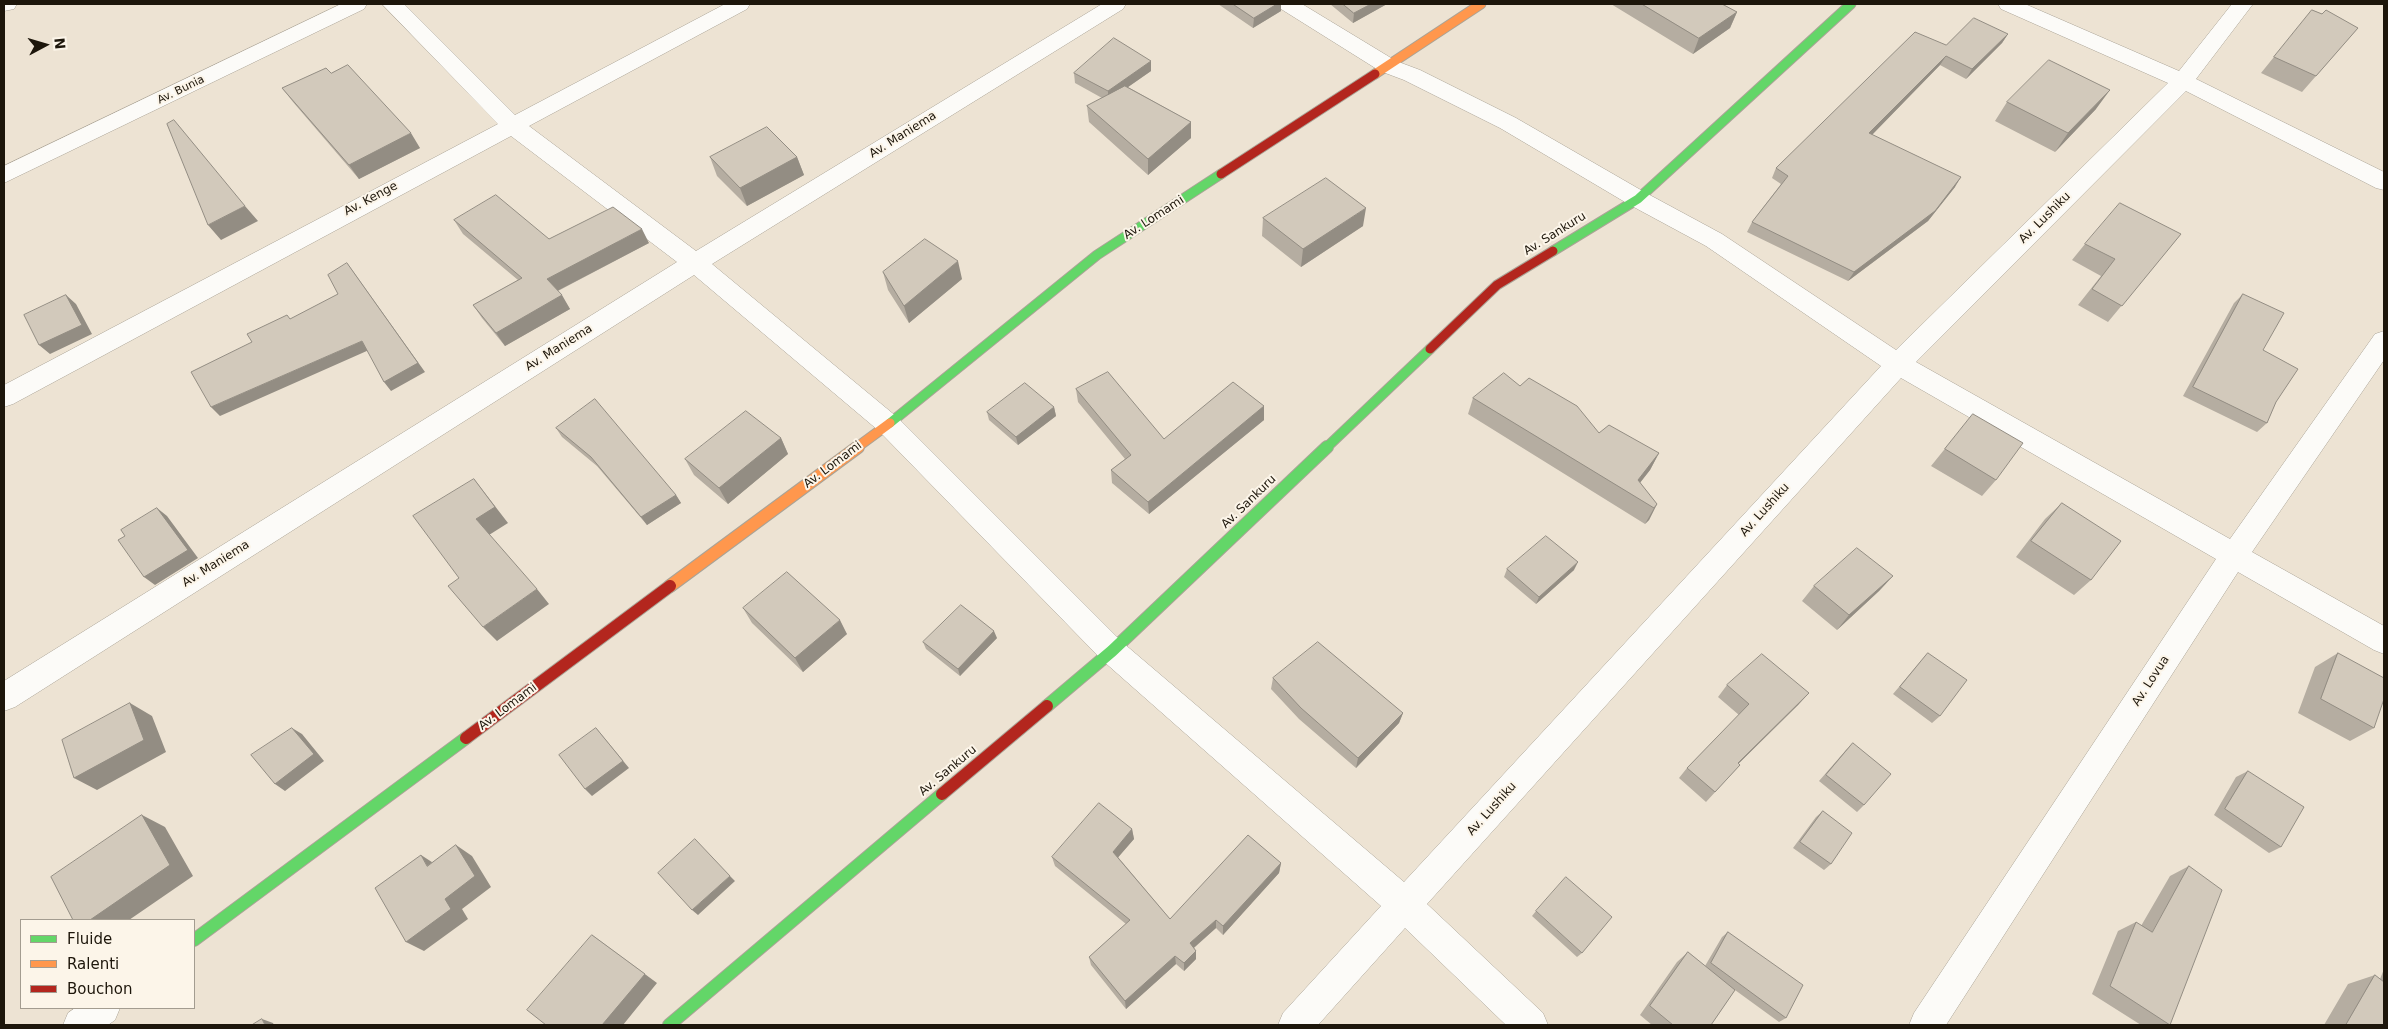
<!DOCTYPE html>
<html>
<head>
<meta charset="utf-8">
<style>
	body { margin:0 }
	#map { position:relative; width:2388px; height:1029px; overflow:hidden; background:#ede3d3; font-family:"DejaVu Sans",sans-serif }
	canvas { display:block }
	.frame { position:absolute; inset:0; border:5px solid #1d160b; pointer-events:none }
	.legend { position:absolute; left:20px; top:919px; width:175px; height:90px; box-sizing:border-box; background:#fcf5e9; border:1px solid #a39c90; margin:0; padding:6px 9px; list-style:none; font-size:15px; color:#1d160b }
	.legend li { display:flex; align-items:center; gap:10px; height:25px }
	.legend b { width:25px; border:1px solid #a39c90 }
	.north { position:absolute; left:20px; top:20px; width:50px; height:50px; -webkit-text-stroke:4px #fcf5e9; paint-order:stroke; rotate:84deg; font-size:14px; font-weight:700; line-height:20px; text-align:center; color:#1d160b }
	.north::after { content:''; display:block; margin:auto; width:18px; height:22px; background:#1d160b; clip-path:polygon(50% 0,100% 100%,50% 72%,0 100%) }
</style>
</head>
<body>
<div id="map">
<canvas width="2388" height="1029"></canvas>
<div class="frame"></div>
<ul class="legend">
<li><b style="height:6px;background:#63d668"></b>Fluide</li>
<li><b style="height:6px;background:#ff974d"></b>Ralenti</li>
<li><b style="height:6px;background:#b3261e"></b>Bouchon</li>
</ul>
<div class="north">N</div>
</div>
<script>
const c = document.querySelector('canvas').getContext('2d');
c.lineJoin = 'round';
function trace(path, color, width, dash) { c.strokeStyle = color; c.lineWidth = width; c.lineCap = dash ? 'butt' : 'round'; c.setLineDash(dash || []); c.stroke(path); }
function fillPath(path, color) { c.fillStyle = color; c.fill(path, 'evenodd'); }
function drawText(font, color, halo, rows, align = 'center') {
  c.font = font + ' "DejaVu Sans",sans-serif'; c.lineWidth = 4; c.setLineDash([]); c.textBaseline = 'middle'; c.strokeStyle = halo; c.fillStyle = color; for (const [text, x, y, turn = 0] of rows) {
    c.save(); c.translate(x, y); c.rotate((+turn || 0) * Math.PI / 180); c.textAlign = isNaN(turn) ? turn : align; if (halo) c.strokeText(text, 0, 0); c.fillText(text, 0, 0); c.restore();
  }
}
const street = new Path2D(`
	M4 4H17L14 9 4 11Z
	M341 4H367L364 9 4 183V166Z
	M382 4H404L515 115 725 4H750L747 9 529 126 696 251 1102 4H1126L1123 9 712 264 897 417 1122 642 1404 882 1881 366 1706 246 1630 205 1500 128 1404 80 1380 71 1281 9 1278 4H1302L1396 61 1420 70 1516 118 1646 193 1722 234 1896 350 2168 83 2001 9 1998 4H2025L2179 71 2232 4H2253L2196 79 2384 172V190L2376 188 2186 91 1916 362 2230 539 2375 334 2384 331V360L2252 552 2384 626V654L2374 650 2238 572 1946 1025H1909L1914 1013 2216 559 1901 378 1427 904 1543 1013 1548 1025H1506L1405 928 1318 1025H1278L1283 1013 1381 906 1102 660 879 431 694 275 15 707 4 711V681L677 262 511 136 13 404 4 407V385L498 124Z
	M75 1008H120L115 1020 108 1025H63L68 1013Z`);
const fastFar1 = new Path2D(`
	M1553 251 1638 199 1851 4
	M890 423 1097 255 1221 174
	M1326 448 1430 349`);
const fast = new Path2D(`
	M1047 706 1112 651 1327 447
	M194 940 466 738
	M669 1025 942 794`);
const slowFar1 = new Path2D(`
	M1375 74 1481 4
	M856 448 890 423`);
const slow = new Path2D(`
	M670 586 858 447`);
const jamFar1 = new Path2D(`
	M1221 174 1375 74
	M1430 349 1497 285 1553 251`);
const jam = new Path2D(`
	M466 738 670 586
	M942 794 1047 706`);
const wall = new Path2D(`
	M1218 4H1281V11L1253 28Z
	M1330 4H1387L1353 23Z
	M1611 4H1722L1737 12 1730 28 1693 54Z
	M2312 10 2358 28 2302 92 2261 73Z
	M2008 34 2002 43 1966 79 1940 65 1872 135 1955 187 1928 221 1848 281 1747 232 1752 222 1781 184 1772 178 1776 168 1946 45Z
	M1151 61V71L1128 87 1191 122V138L1148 175 1089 122 1087 106 1102 98 1075 83 1074 73Z
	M331 73 420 148 359 179 293 102 282 88Z
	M2007 102 2096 109 2055 152 1995 121Z
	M710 157H797L804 175 747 206 717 176Z
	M1263 218 1363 226 1301 267 1262 236Z
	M454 220 549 239 649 243 558 291 570 309 505 346 482 318 473 305 518 280 463 234Z
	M2181 234 2108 322 2078 305 2101 276 2072 260 2085 244Z
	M883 272 962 279 909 323 888 290Z
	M2243 294 2263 350 2276 402 2267 423 2257 432 2183 396 2234 303Z
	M1520 386 1599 433 1659 453 1650 470 1640 483 1657 504 1649 520 1645 524 1468 414 1473 398Z
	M1076 389 1164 439 1264 406V420L1149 514 1112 483 1111 470 1125 459 1078 402Z
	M1054 407 1056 416 1018 445 989 420 987 412Z
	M1973 414 1996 480 1982 496 1931 466Z
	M556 428 676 495 681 503 647 525 597 466 562 437Z
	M781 438 788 454 728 504 694 475 685 459Z
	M2062 503 2091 580 2074 595 2016 557 2045 519Z
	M1507 569 1574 570 1536 604 1504 577Z
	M1893 576 1879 591 1837 630 1802 601 1814 586Z
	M743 608 847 634 803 672 752 623Z
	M997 638 960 676 926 649 923 642Z
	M1928 653 1940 716 1932 723 1893 694 1921 661Z
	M2338 653 2374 728 2350 741 2298 713 2315 667Z
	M1273 678 1403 713 1399 723 1356 768 1299 719 1271 689Z
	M1727 685 1809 693 1798 705 1738 764 1740 765 1706 802 1679 778 1687 768 1739 715 1718 697Z
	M1853 743 1864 805 1857 812 1819 781 1846 750Z
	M2248 771 2281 847 2269 853 2214 815 2236 777Z
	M1823 811 1831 864 1824 870 1793 848 1816 817Z
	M1132 829 1134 839 1118 857 1170 919 1281 863 1279 873 1223 935 1216 928 1194 948 1196 951V959L1184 971 1176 964 1126 1009 1091 965 1089 957 1126 924 1055 866 1052 857Z
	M2189 866 2170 1025H2141L2092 994 2118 931 2136 922 2141 926 2170 876Z
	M1536 911 1582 953 1577 957 1532 916Z
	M1728 932 1786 1018 1779 1022 1735 990 1711 1025H1652L1640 1015 1677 962 1688 952 1705 966 1722 937Z
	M2384 969V1025H2324L2348 984 2375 975 2380 979Z`);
const shadedWall = new Path2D(`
	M1277 4H1281V11L1253 28 1254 18Z
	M1371 4H1387L1353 23 1354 13Z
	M1737 12 1730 28 1693 54 1699 38Z
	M2008 34 2002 43 1966 79 1972 69Z
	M1946 56 1940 65 1864 143 1869 133Z
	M1151 61V71L1108 101V91Z
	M2110 90 2096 109 2055 152 2068 133Z
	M1191 122V138L1148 175V159Z
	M411 133 420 148 359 179 349 165Z
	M797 157 804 175 747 206 740 188Z
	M1961 177 1955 187 1928 221 1848 281 1854 272Z
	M245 206 258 221 221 240 208 225Z
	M1366 208 1363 226 1301 267 1303 249Z
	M642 229 649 243 555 292 547 279Z
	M958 261 962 279 909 323 904 306Z
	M347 263 425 372 391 391 384 382Z
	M66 295 76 304 92 334 50 354 39 345Z
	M562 295 570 309 505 346 496 333Z
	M362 341 369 350 220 416 211 407Z
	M1264 406V420L1149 514 1148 502Z
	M1054 407 1056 416 1018 445 1016 437Z
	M781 438 788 454 728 504 719 488Z
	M1659 453 1650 470 1631 494 1638 480Z
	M474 479 508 523 489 535 476 519Z
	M676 495 681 503 647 525 641 517Z
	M1657 504 1649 520 1645 524 1654 508Z
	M157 508 167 516 198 558 155 585 144 577Z
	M1578 562 1574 570 1536 604 1539 597Z
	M1893 576 1879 591 1837 630 1849 615Z
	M537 589 549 604 497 641 483 627Z
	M840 620 847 634 803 672 795 658Z
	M994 631 997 638 960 676 958 669Z
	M1809 693 1798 705 1728 774 1738 763Z
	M130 703 152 716 166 752 97 790 74 778Z
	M1403 713 1399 723 1356 768 1358 758Z
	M292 728 302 734 324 761 285 791 275 784Z
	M596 728 629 768 592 796 585 789Z
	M142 815 165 827 193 876 129 920H90Z
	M1132 829 1134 839 1115 861 1113 852Z
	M456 845 472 856 491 887 462 909 468 919 424 951 406 942 445 899Z
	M421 855 438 866H427Z
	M1281 863 1279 873 1223 935V926Z
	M730 876 735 881 698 915 692 910Z
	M1216 920V928L1190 951V943Z
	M592 935 657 983 623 1025H602Z
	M1196 951V959L1184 971V963Z
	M1175 956 1176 964 1126 1009 1125 1001Z
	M262 1019 273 1023 274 1025H265Z`);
const building = new Path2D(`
	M1233 4H1277L1254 18Z
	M1343 4H1371L1354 13Z
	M1642 4H1722L1737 12 1699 38Z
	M2312 10 2322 14 2326 10 2358 28 2316 76 2274 57Z
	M1974 18 2008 34 1972 69 1946 56 1869 133 1961 177 1935 211 1854 272 1752 222 1788 176 1776 168 1915 32 1946 45Z
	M1114 38 1151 61 1108 91 1074 73Z
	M2049 60 2110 90 2068 133 2007 102Z
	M348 65 411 133 349 165 282 88 326 68 331 73Z
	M1125 86 1191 122 1148 159 1087 106Z
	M174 120 245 206 208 225 167 124Z
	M767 127 797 157 740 188 710 157Z
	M1326 178 1366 208 1303 249 1263 218Z
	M496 195 549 239 613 207 642 229 547 279 562 295 496 333 473 305 522 278 454 220Z
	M2120 203 2181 234 2122 306 2092 289 2115 259 2085 244Z
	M925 239 958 261 904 306 883 272Z
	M347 263 418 363 384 382 362 341 211 407 191 372 252 342 247 334 287 315 290 319 338 294 328 275Z
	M2243 294 2284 313 2263 350 2298 369 2276 402 2267 423 2193 387Z
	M66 295 82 325 39 345 24 315Z
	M1108 372 1164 439 1233 382 1264 406 1148 502 1111 470 1131 455 1076 389Z
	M1504 373 1520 386 1529 378 1577 406 1599 433 1609 425 1659 453 1638 480 1657 504 1654 508 1473 398Z
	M1025 383 1054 407 1016 437 987 412Z
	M595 399 676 495 641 517 591 457 556 428Z
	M746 411 781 438 719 488 685 459Z
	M1973 414 2023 443 1996 480 1945 449Z
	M474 479 495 507 476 519 537 589 483 627 448 586 459 578 413 516Z
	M2062 503 2121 541 2091 580 2031 541Z
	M157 508 188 550 144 577 118 540 125 536 121 530Z
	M1546 536 1578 562 1539 597 1507 569Z
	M1857 548 1893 576 1849 615 1814 586Z
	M787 572 840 620 795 658 743 608Z
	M961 605 994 631 958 669 923 642Z
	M1318 642 1403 713 1358 758 1301 708 1273 678Z
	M1928 653 1967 680 1940 716 1900 687Z
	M2338 653 2384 678V699L2374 728 2321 699Z
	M1762 654 1809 693 1738 763 1740 765 1715 792 1687 768 1749 704 1727 685Z
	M130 703 144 740 74 778 62 740Z
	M292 728 314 754 275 784 251 755Z
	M596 728 623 761 585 789 559 755Z
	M1853 743 1891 774 1864 805 1826 775Z
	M2248 771 2304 807 2281 847 2225 809Z
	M1099 803 1132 829 1113 852 1170 919 1248 835 1281 863 1223 926 1216 920 1190 943 1196 951 1184 963 1175 956 1125 1001 1089 957 1130 920 1052 857Z
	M1823 811 1852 833 1831 864 1800 842Z
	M142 815 170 865 90 920H73L51 877Z
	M695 839 730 876 692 910 658 873Z
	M456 845 475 876 445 899 451 909 406 942 375 888 421 855 427 866Z
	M2189 866 2222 890 2170 1025 2110 986 2136 922 2152 932Z
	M1566 877 1612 917 1582 953 1536 911Z
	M1728 932 1803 985 1786 1018 1711 963Z
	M592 935 645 974 602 1025H546L527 1010Z
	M1688 952 1735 990 1711 1025H1673L1650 1006Z
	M2375 975 2384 982V1025H2346Z
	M262 1019 265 1025H252Z`);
const farStreetnames = [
	["Av. Bunia",181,90,-26]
];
const streetNames = [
	["Av. Maniema",903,135,-32],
	["Av. Kenge",371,199,-28],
	["Av. Lomami",1154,218,-33],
	["Av. Lushiku",2045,218,-45],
	["Av. Sankuru",1555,234,-32],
	["Av. Maniema",559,348,-32],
	["Av. Lomami",833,465,-37],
	["Av. Sankuru",1249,502,-44],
	["Av. Lushiku",1765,510,-48],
	["Av. Maniema",216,564,-32],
	["Av. Lovua",2151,681,-57],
	["Av. Lomami",508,707,-37],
	["Av. Sankuru",948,771,-40],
	["Av. Lushiku",1492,809,-48]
];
trace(street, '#aaa396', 1);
trace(fastFar1, '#aaa396', 11);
trace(fast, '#aaa396', 14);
trace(slowFar1, '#aaa396', 11);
trace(slow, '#aaa396', 14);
trace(jamFar1, '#aaa396', 11);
trace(jam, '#aaa396', 14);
fillPath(street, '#fcfbf8');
trace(fastFar1, '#63d668', 9);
trace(fast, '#63d668', 12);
trace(slowFar1, '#ff974d', 9);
trace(slow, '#ff974d', 12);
trace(jamFar1, '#b3261e', 9);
trace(jam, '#b3261e', 12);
fillPath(wall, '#b5ada1');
fillPath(shadedWall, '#938d83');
fillPath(building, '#d2c9bb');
trace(building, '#938d83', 1);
drawText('11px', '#1d160b', '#fcf5e9', farStreetnames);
drawText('12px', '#1d160b', '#fcf5e9', streetNames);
</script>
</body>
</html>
